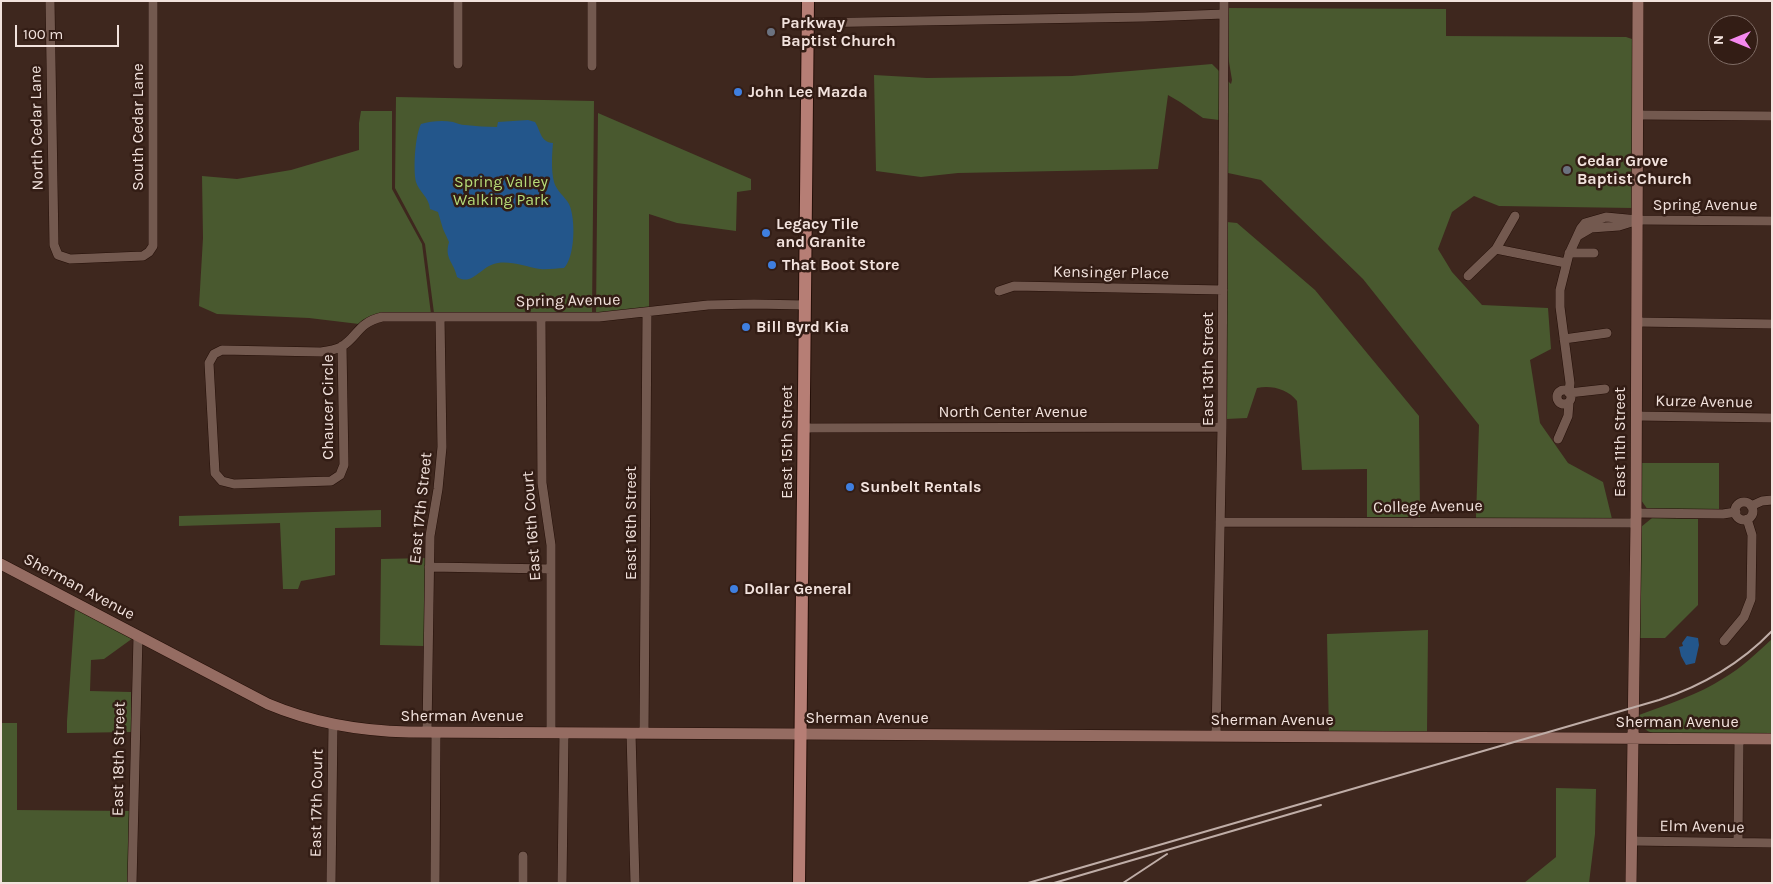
<!DOCTYPE html>
<html>
<head>
<meta charset="utf-8">
<style>
	body { margin:0 }
	#map { position:relative; width:1773px; height:884px; overflow:hidden; background:#3e271e; font-family:Karla,sans-serif }
	canvas { display:block }
	.frame { position:absolute; inset:0; border:2px solid #f2e2dd; pointer-events:none }
	.north { position:absolute; left:1708px; top:15px; width:50px; height:50px; box-sizing:border-box; background:#331d15; border:1px solid #7f6c65; border-radius:50%; rotate:270deg; font-size:14px; font-weight:700; line-height:20px; text-align:center; color:#f2e2dd }
	.north::after { content:''; display:block; margin:auto; width:18px; height:22px; background:#f589ef; clip-path:polygon(50% 0,100% 100%,50% 72%,0 100%) }
	.scale { position:absolute; left:15px; top:25px; width:104px; height:22px; box-sizing:border-box; border:2px solid #f2e2dd; border-top:0; padding-left:6px; font-size:15px; line-height:18px; white-space:nowrap; color:#f2e2dd; -webkit-text-stroke:4px #331d15; paint-order:stroke }
</style>
</head>
<body>
<div id="map">
<canvas width="1773" height="884"></canvas>
<div class="frame"></div>
<div class="north">N</div>
<div class="scale">100 m</div>
</div>
<script>
const c = document.querySelector('canvas').getContext('2d');
c.lineJoin = 'round';
function fillPath(path, color) { c.fillStyle = color; c.fill(path, 'evenodd'); }
function trace(path, color, width, dash) { c.strokeStyle = color; c.lineWidth = width; c.lineCap = dash ? 'butt' : 'round'; c.setLineDash(dash || []); c.stroke(path); }
function drawText(font, color, halo, rows, align = 'center') {
  c.font = font + ' Karla,sans-serif'; c.lineWidth = 5; c.setLineDash([]); c.textBaseline = 'middle'; c.strokeStyle = halo; c.fillStyle = color; for (const [text, x, y, turn = 0] of rows) {
    c.save(); c.translate(x, y); c.rotate((+turn || 0) * Math.PI / 180); c.textAlign = isNaN(turn) ? turn : align; if (halo) c.strokeText(text, 0, 0); c.fillText(text, 0, 0); c.restore();
  }
}
const green = new Path2D(`
	M1228 8 1446 9V36L1626 37 1632 39 1633 208 1499 206 1474 196 1452 212 1438 249 1452 272 1482 305 1548 308 1551 349 1530 360 1540 423 1568 463 1603 482 1612 519 1476 518 1479 425 1363 279 1261 180 1228 173V81L1231 84 1232 80 1228 56Z
	M1212 64 1220 72 1219 120 1203 118 1180 102 1168 95 1158 169 958 173 921 177 876 171 874 75 927 78 1072 76Z
	M396 97 594 101 592 315 434 313 425 244 395 188Z
	M361 111H392V189L422 244 431 314 372 316 359 324 309 318 217 314 199 306 203 238 202 176 237 179 291 170 359 150V123Z
	M598 113 751 179V190L737 192 736 231 677 223 649 214V309L596 314Z
	M1227 222 1237 223 1315 290 1419 416 1420 517H1367V469L1302 470 1297 401C1288 389 1271 385 1257 388L1247 418 1226 419Z
	M1641 463H1719V510H1648L1641 500Z
	M381 510V527L335 528V575L301 581 298 589H283L280 523 179 526V516Z
	M1652 518 1698 519V605L1665 638H1640L1641 527Z
	M426 558 424 646 380 645 381 559Z
	M75 608 133 638 104 659 91 660 90 691 131 692V732L67 733V721Z
	M1428 630 1427 732 1329 734 1327 634Z
	M1772 639V736L1656 734C1645 731 1639 727 1639 715 1668 704 1698 695 1724 678 1741 668 1757 653 1772 639Z
	M1 723H17V810L131 811 129 883H1Z
	M1556 788 1596 789 1595 834 1589 883H1524L1556 857Z`);
const water = new Path2D(`
	M528 120 535 122C541 131 540 142 553 143 552 154 551 170 554 182 556 190 565 197 569 204 576 219 575 257 564 268 556 268 548 270 540 269 526 267 512 261 498 263 481 265 473 287 457 277 454 262 444 259 449 242L443 229 438 212 430 209C429 197 419 192 416 182 413 170 415 135 421 124 431 121 443 120 453 122 457 123 461 125 465 125 476 126 487 127 497 127L498 122Z
	M1687 636 1698 638 1699 645 1695 663 1686 665 1681 656 1679 647 1683 646 1682 643Z`);
const street = new Path2D(`
	M50 1 54 245 58 255 70 259 143 256 149 252 153 246V1
	M807 23 1145 17 1224 14
	M458 64V1
	M592 66V1
	M1638 115 1772 116
	M1515 216 1496 249 1566 263
	M1579 235 1591 228 1619 226 1635 221
	M1569 253H1594
	M1468 276 1496 249
	M999 291 1014 286 1223 290
	M541 318 542 483 551 545V733
	M1637 322 1772 324
	M1564 339 1607 333
	M342 346 344 465 340 475 331 481 234 484 222 481 215 473 209 363 214 354 222 350 321 352C328 351 335 350 341 347 358 337 357 323 382 317H599L708 305 754 304 805 305
	M1605 389 1569 393 1570 383 1560 307V290L1569 254 1581 228 1585 223 1606 217 1638 220 1772 221
	M1557 397a7 7 0 1 1 14 0a7 7 0 1 1-14 0Z
	M1636 416 1772 418
	M803 428 1222 427
	M1558 439 1568 416 1569 402
	M1735 511a9 9 0 1 1 18 0a9 9 0 1 1-18 0Z
	M1751 506 1762 501 1772 500
	M1636 513 1723 514 1736 512
	M1220 522 1636 523
	M429 567 551 569
	M1724 641 1744 617 1751 599 1752 535 1747 519
	M427 732 430 536 438 489 442 447 440 317
	M631 733 635 883
	M644 733 647 313
	M1216 736 1222 427 1224 1
	M1632 841 1772 843
	M1738 842 1739 739
	M132 883 138 636
	M331 883 333 725
	M435 883 436 732
	M523 883V856
	M562 883 564 733`);
const secondary = new Path2D(`
	M1 564 268 704C313 723 360 731 409 732L1772 739
	M1631 883 1636 523 1638 1`);
const primary = new Path2D(`
	M799 883 808 1`);
const rail = new Path2D(`
	M1028 883 1659 700C1702 686 1740 664 1772 631
	M1054 883 1321 805
	M1123 883 1167 854`);
const markers = [
	[771,32,5,"#6b7280"],
	[738,92,5,"#3f7fe0"],
	[1567,170,5,"#6b7280"],
	[766,233,5,"#3f7fe0"],
	[772,265,5,"#3f7fe0"],
	[746,327,5,"#3f7fe0"],
	[850,487,5,"#3f7fe0"],
	[734,589,5,"#3f7fe0"]
];
const poiNames = [
	["Parkway",781,23],
	["Baptist Church",781,41],
	["John Lee Mazda",748,92],
	["Cedar Grove",1577,161],
	["Baptist Church",1577,179],
	["Legacy Tile",776,224],
	["and Granite",776,242],
	["That Boot Store",782,265],
	["Bill Byrd Kia",756,327],
	["Sunbelt Rentals",860,487],
	["Dollar General",744,589]
];
const streetNames = [
	["South Cedar Lane",138,127,-90],
	["North Cedar Lane",37,128,-91],
	["Spring Avenue",1705,205],
	["Kensinger Place",1111,273,1],
	["Spring Avenue",568,301,-1],
	["East 13th Street",1208,369,-90],
	["Kurze Avenue",1704,402,1],
	["Chaucer Circle",328,407,-90],
	["North Center Avenue",1013,412],
	["East 15th Street",787,442,-90],
	["East 11th Street",1620,442,-90],
	["College Avenue",1428,507,-1],
	["East 17th Street",421,508,-84],
	["East 16th Street",631,523,-90],
	["East 16th Court",532,526,-94],
	["Sherman Avenue",79,587,28],
	["Sherman Avenue",462,716],
	["Sherman Avenue",867,718],
	["Sherman Avenue",1272,720],
	["Sherman Avenue",1677,722],
	["East 18th Street",119,759,-89],
	["East 17th Court",317,803,-89],
	["Elm Avenue",1702,827,1]
];
const parkNames = [
	["Spring Valley",501,182],
	["Walking Park",501,200]
];
fillPath(green, '#49592f');
fillPath(water, '#23568b');
trace(street, '#240f08', 10);
trace(secondary, '#240f08', 12);
trace(primary, '#240f08', 14);
trace(street, '#73594f', 9);
trace(secondary, '#956c62', 11);
trace(primary, '#b67e75', 12);
trace(rail, '#bfada7', 2);
for (const [x, y, r, color] of markers) { const dot = new Path2D(); dot.arc(x, y, r, 0, 2 * Math.PI); c.fillStyle = color; c.fill(dot); trace(dot, '#331d15', 2); }
drawText('bold 16px', '#f2e2dd', '#331d15', poiNames, 'left');
drawText('16px', '#f2e2dd', '#331d15', streetNames);
drawText('16px', '#b5db78', '#331d15', parkNames);
</script>
</body>
</html>
